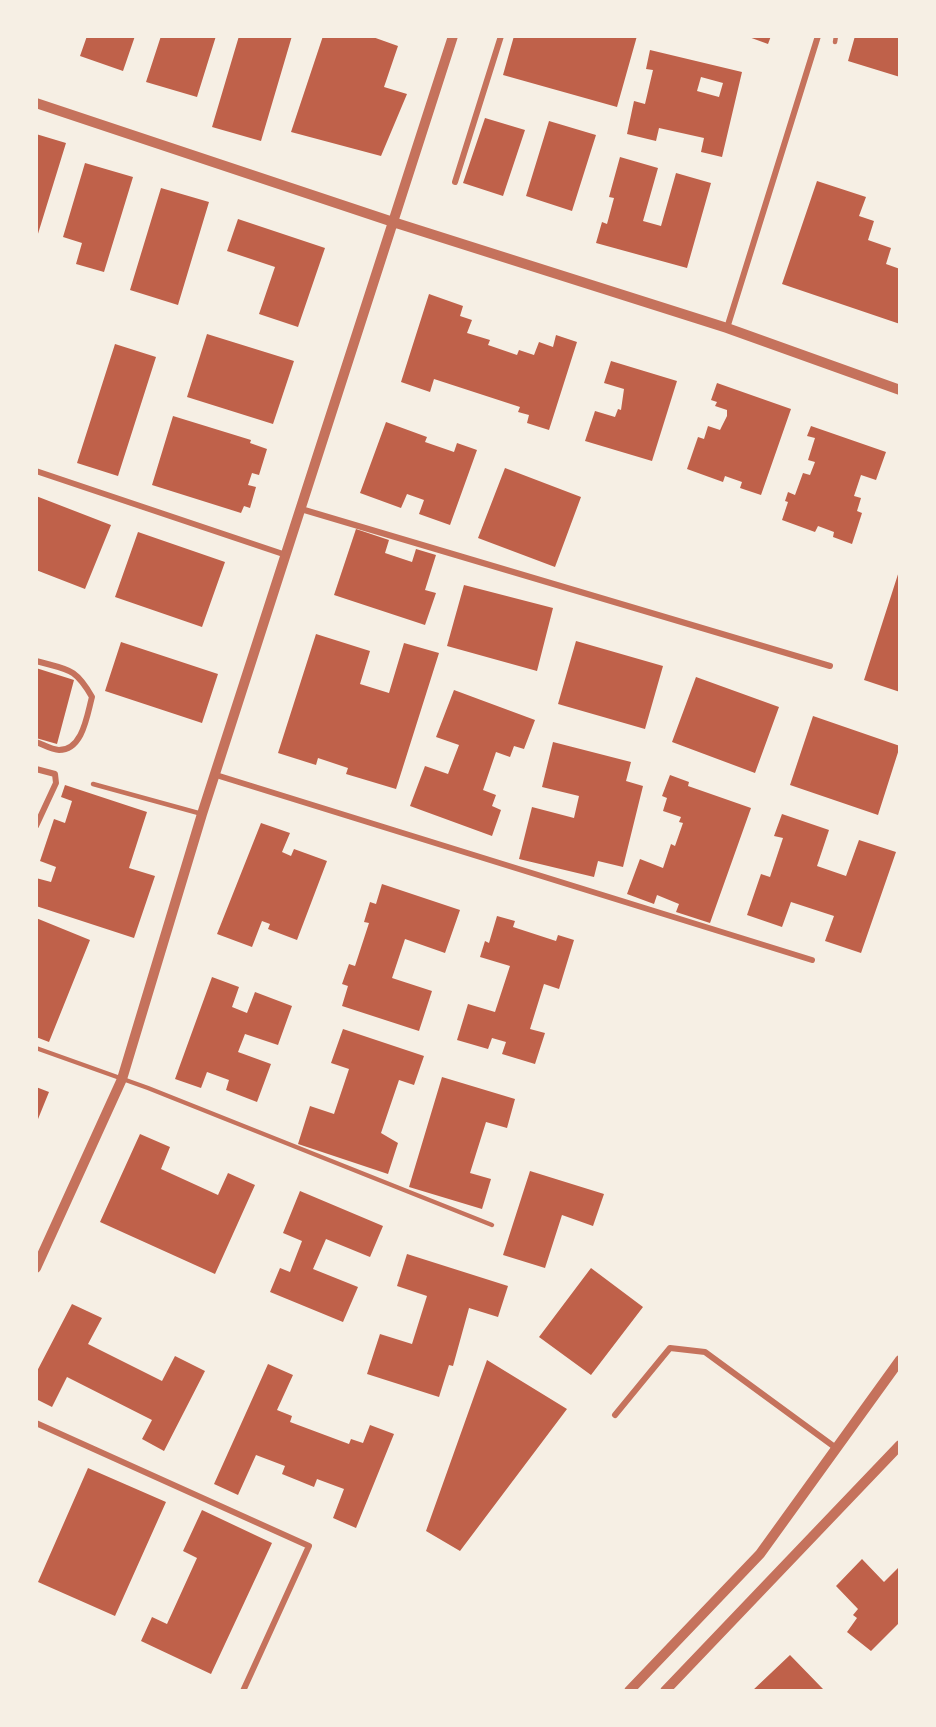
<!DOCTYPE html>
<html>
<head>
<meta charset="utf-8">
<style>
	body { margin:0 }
	#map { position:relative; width:936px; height:1727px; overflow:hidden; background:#f6efe4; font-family:Inter,sans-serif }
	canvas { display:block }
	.frame { position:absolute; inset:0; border:38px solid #f6efe4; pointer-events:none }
</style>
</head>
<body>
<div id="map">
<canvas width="936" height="1727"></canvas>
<div class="frame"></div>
</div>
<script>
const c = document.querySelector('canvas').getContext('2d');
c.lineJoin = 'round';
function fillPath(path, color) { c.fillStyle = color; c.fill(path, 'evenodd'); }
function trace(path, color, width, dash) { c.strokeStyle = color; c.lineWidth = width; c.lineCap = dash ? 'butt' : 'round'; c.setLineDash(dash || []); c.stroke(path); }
const building = new Path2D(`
	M87 36H135L123 71 80 56Z
	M161 36H216L197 97 146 82Z
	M239 36H292L261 141 212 127Z
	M323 36H370L398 46 384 87 407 94 381 156 291 132Z
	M514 36H637L617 107 503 75Z
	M746 36H771L768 44Z
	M855 36H900V77L848 61Z
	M650 50 742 72 722 157 701 152 704 138 659 128 656 141 627 134 634 101 645 104 653 70 646 69ZM701 77 723 83 719 97 697 91Z
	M485 118 525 130 503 196 463 183Z
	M549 121 596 135 572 211 526 196Z
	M36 134 66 143 37 237H36Z
	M620 157 658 168 643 221 661 226 676 173 711 183 687 268 596 243 602 222 607 224 614 198 609 197Z
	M85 163 133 177 104 272 76 264 82 243 63 237Z
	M817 181 866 197 859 216 874 221 868 240 891 248 886 264 900 269V324L782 284Z
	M161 188 209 202 178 305 130 290Z
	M238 219 325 248 298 327 259 314 275 267 227 251Z
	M429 294 463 306 460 316 472 320 467 333 490 340 488 345 517 355 519 350 534 355 539 342 553 347 556 335 577 342 549 430 527 423 529 415 518 412 520 407 434 379 430 392 401 382Z
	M207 334 294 361 273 424 187 397Z
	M115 344 156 357 118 476 77 463Z
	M611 361 677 381 652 461 585 441 595 411 615 417 618 409 621 410 624 389 604 383Z
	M717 383 791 409 761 495 740 488 742 482 725 476 723 482 687 469 698 437 704 439 708 426 720 430 727 416V410L715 406 717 402 711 400Z
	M173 416 251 440 250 443 267 449 259 475 252 473 248 485 256 487 250 508 244 506 241 513 152 485Z
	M386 422 427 437 425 442 454 452 457 443 477 450 450 525 419 514 424 500 407 494 401 508 360 493Z
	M811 426 886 452 876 480 861 475 854 496 861 498 857 511 862 513 852 544 833 537 834 532 818 526 815 532 782 520 788 502 785 501 788 492 795 495 803 473 810 475 815 462 808 460 815 438 807 436Z
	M505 468 581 497 555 567 478 538Z
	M36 496 111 525 85 589 36 570Z
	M356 529 389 540 385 553 412 562 416 549 436 555 425 590 436 593 425 625 334 595Z
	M138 532 225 562 202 627 115 597Z
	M900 568V692L864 680Z
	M464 585 553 608 537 671 447 646Z
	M316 634 370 651 360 684 389 693 404 643 439 653 396 789 346 774 348 768 318 758 316 765 278 753Z
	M576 641 663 666 645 729 558 704Z
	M121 642 218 674 202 723 105 691Z
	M36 668 74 680 57 744 36 738Z
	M696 677 779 707 755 773 672 742Z
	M454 690 535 720 524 749 514 746 510 757 496 752 483 790 496 795 492 806 501 810 492 836 410 806 425 766 448 774 459 745 436 737Z
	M813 716 900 746 878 815 790 785Z
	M553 742 631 762 626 781 643 786 623 867 598 861 594 877 519 859 532 807 574 818 579 796 542 787Z
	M670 775 689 782 688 786 751 808 710 923 676 912 679 904 657 895 654 904 627 894 640 859 663 868 671 844 675 846 683 823 679 822 681 817 663 811 667 798 662 796Z
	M65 785 147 812 129 868 155 876 134 938 36 906V878L51 882 56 867 40 861 54 819 65 823 72 801 61 797Z
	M782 814 829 830 817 866 846 876 859 840 896 852 861 953 825 941 834 916 791 902 782 927 747 915 761 874 770 877 783 838 774 836Z
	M261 823 290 833 282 852 291 856 294 849 327 861 297 940 268 929 270 924 262 921 252 947 217 934Z
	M382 884 460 910 445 953 405 939 392 978 432 991 419 1031 342 1006 348 986 342 984 349 964 355 966 369 923 364 922 370 902 376 904Z
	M497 916 515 921 513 927 556 941 558 935 574 940 559 989 544 984 530 1029 545 1033 535 1064 502 1054 506 1042 492 1038 488 1049 457 1040 468 1004 495 1012 510 966 480 957 485 941 489 943Z
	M36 918 90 940 49 1042 36 1037Z
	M212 977 239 987 232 1007 247 1013 255 992 292 1006 278 1045 245 1034 238 1052 271 1064 257 1102 226 1090 229 1080 207 1072 201 1088 175 1079Z
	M343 1029 424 1056 414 1085 399 1080 381 1133 398 1143 388 1174 298 1144 310 1106 334 1114 349 1069 331 1063Z
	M442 1077 515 1099 507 1128 486 1122 470 1173 491 1179 482 1209 409 1187Z
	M36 1087 49 1092 36 1124Z
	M140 1134 170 1147 161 1169 218 1195 228 1173 255 1185 215 1274 100 1222Z
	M530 1171 604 1194 593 1226 562 1215 545 1268 503 1255Z
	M300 1191 383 1226 370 1257 326 1239 313 1269 358 1287 343 1322 270 1292 280 1268 290 1272 302 1241 283 1233Z
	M407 1254 508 1286 498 1317 469 1308 453 1366 449 1365 439 1397 367 1374 380 1334 412 1344 427 1296 397 1286Z
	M591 1268 643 1307 591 1375 539 1337Z
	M72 1304 102 1318 88 1344 162 1381 175 1356 205 1371 164 1451 142 1439 152 1420 67 1377 52 1407 36 1399V1373Z
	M487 1360 567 1409 460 1551 426 1531Z
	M268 1364 293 1375 277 1410 292 1416 290 1422 349 1444 351 1439 363 1443 370 1425 394 1434 356 1528 333 1518 344 1489 317 1479 314 1487 282 1474 285 1466 256 1455 238 1495 214 1484Z
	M88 1468 166 1502 115 1616 38 1582Z
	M202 1510 272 1543 211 1674 141 1641 152 1617 167 1624 197 1558 183 1551Z
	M862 1559 884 1582 900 1566V1622L871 1651 847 1632 857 1618 853 1615 858 1609 836 1586Z
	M790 1655 823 1689 820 1691H752Z`);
const service = new Path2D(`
	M835 42 836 36
	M93 784 202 814
	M36 1048 148 1088 492 1225`);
const minor = new Path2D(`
	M455 182 501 36
	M727 328 818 36
	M36 471 286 555
	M301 509 830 666
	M36 661C68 670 75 667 92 697 87 715 83 750 59 750 52 750 42 744 36 742
	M36 769 55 774 56 783 36 826
	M216 775 812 960
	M615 1415 670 1348 705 1352 836 1448
	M36 1423 309 1546 243 1691`);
const tertiary = new Path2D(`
	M36 103 393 222 727 328 900 390
	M36 1268 122 1079 202 814 453 36
	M629 1691 760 1554 900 1360
	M665 1691 900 1445`);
fillPath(building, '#bf614a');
trace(service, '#c5725c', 4.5);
trace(minor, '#c5725c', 6);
trace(tertiary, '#c5725c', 10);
</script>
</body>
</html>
